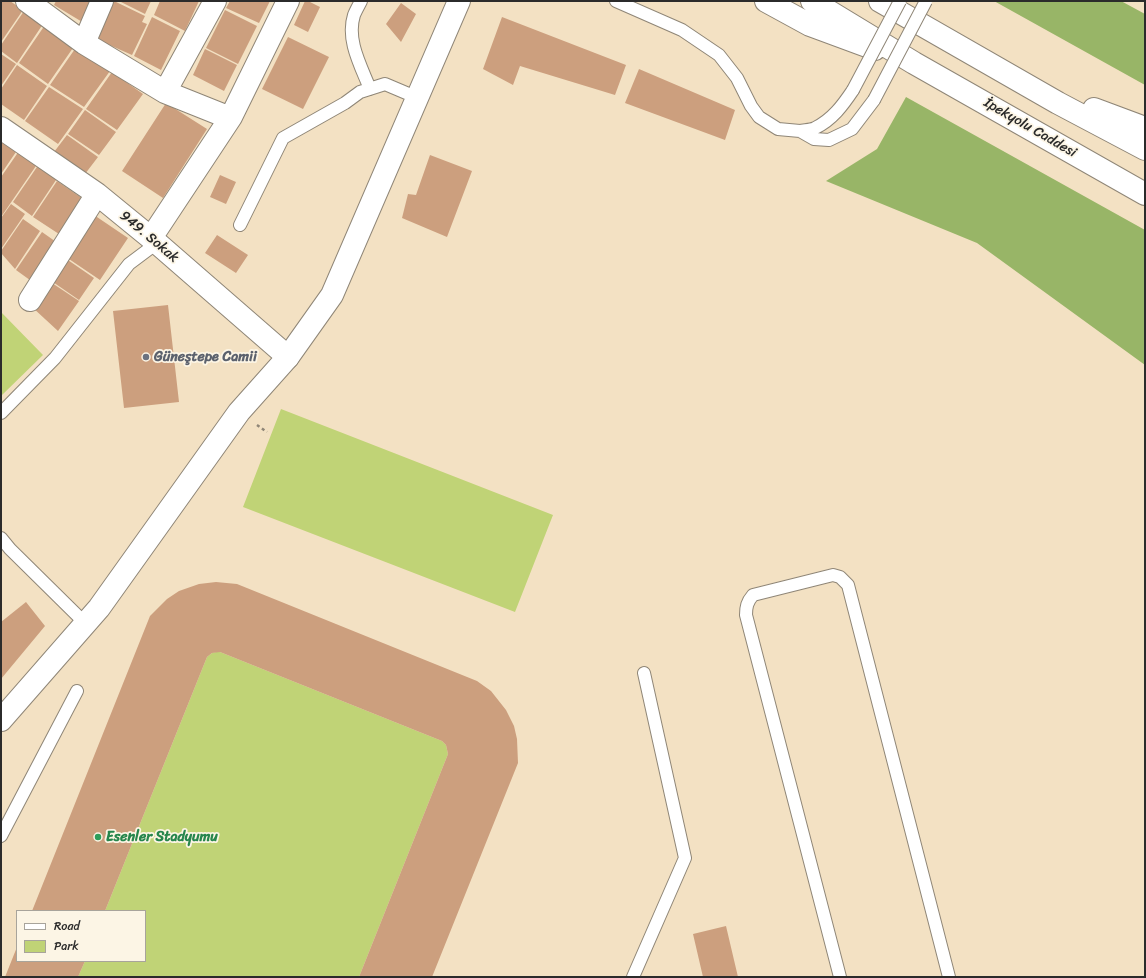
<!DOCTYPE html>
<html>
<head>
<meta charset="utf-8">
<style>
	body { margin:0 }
	#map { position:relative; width:1146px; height:978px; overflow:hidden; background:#f3e1c3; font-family:Sriracha,sans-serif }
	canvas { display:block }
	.frame { position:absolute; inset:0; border:2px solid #2b2b2b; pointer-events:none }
	.legend { position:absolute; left:16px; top:910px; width:130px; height:52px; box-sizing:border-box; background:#fcf5e5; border:1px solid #a8a49b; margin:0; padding:5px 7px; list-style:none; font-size:12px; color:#2b2b2b }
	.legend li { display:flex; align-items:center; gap:8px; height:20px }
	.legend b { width:20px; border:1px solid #a8a49b }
</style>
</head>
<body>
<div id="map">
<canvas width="1146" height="978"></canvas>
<div class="frame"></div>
<ul class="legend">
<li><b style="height:5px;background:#fff"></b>Road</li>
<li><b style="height:11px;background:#c0d376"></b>Park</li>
</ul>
</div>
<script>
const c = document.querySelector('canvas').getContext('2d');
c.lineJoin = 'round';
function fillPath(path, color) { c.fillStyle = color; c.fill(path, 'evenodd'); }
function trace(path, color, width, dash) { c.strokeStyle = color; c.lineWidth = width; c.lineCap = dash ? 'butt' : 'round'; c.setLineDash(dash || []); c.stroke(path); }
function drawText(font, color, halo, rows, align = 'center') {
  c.font = font + ' Sriracha,sans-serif'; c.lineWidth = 3.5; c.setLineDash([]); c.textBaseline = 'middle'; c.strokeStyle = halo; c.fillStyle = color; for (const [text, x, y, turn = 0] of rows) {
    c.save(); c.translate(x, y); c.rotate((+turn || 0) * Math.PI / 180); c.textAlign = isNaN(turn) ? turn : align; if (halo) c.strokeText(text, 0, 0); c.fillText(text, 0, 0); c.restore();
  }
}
const green = new Path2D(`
	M1 312 43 355 1 396Z
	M281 409 553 515 515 612 243 507Z
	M216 652H220L442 741 446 745 448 754 359 977H78L85 961H145V911H105L207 657 212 653Z`);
const forest = new Path2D(`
	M994 1H1121L1145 14V85Z
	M906 97 1145 230V365L977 243 826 181 877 149Z`);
const building = new Path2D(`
	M1 1H10L23 10 1 42Z
	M56 1H94L84 23 54 5Z
	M114 1 145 16 142 22 147 24 132 55 96 39Z
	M119 1H151L145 14Z
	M160 1H199L185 31 154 15Z
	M230 1H270L259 23 226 8Z
	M305 1H308L320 7 308 32 294 25Z
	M401 3 416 14 401 42 386 24Z
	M225 10 257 26 238 64 206 48Z
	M24 11 43 24 17 63 1 51V45Z
	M152 17 180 31 161 70 134 56Z
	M502 17 626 65 615 95 520 66 513 85 483 69Z
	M45 25 75 45 48 84 19 63Z
	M288 37 329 57 303 109 262 89Z
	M77 46 110 71 84 107 50 85Z
	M205 49 237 65 224 91 193 75Z
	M1 54 16 64 1 86Z
	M17 65 47 86 24 120 1 104V89Z
	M639 69 735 110 725 140 625 103Z
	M112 72 143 94 117 130 86 109Z
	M49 87 83 109 58 144 25 121Z
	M166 103 207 129 163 198 122 171Z
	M85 110 116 132 99 155 68 134Z
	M67 135 98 157 85 174 54 152Z
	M1 137 18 149 1 174Z
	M19 151 38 163 1 217V177Z
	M430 155 472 171 447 237 402 218 408 194 416 195Z
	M39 164 58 177 32 216 13 202Z
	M220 175 236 182 226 204 210 197Z
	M57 181 86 201 62 236 33 217Z
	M11 204 25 214 1 249V218Z
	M94 215 128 238 100 280 66 257Z
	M23 219 40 231 15 269 1 253V251Z
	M42 232 59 244 34 283 16 270Z
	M217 235 248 255 236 273 205 253Z
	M65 258 94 278 79 300 50 280Z
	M49 281 79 301 58 331 32 307Z
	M168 305 179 402 124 408 113 311Z
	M216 582 237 584 477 681 491 691 506 710 514 726 517 739 518 763 432 977H359L448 754 446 745 442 741 220 652 212 653 207 657 105 911H32L150 616 167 599 179 591 199 584Z
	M26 602 45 626 1 679V622Z
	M726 926 738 977H703L693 934Z
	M17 947V961H85L78 977H5Z`);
const path = new Path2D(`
	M257 425 267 432`);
const service = new Path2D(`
	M361 1C359 5 356 10 354 15 346 40 361 66 370 89
	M616 1 682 30 719 55 737 78 751 106 759 117 778 129 800 131
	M853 90C843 105 832 120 815 128 811 130 804 130 800 131L814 139 829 140 852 129 874 100
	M240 225 283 138 345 103 360 92 385 84 418 98
	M1 413 55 358 129 264 157 243
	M1 538 10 549 85 623
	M1 836 77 691
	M633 977 685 858 644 673
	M840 977 746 615C746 607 747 602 753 595L833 575 840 577 848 585 949 977`);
const minor = new Path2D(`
	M27 1 84 43 165 92 230 118
	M84 43 102 1
	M165 92 215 1
	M1 128 97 194 157 243 288 357
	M151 238 231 117 288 1
	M30 300 97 194`);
const tertiary = new Path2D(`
	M1 720 99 608 239 412 288 357 332 295 459 1`);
const trunk = new Path2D(`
	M766 1 810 25 875 49
	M812 1 914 63 1145 194
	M880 1 1058 103 1145 149
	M1094 109 1145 128`);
const serviceBridge = new Path2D(`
	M853 90 900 1
	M874 100 926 1`);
const markers = [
	[146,357,4,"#6b7280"],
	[98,837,4,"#2e9e5b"]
];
const streetNames = [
	["İpekyolu Caddesi",1030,128,30],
	["949. Sokak",149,237,40]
];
const worshipNames = [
	["Güneştepe Camii",154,357]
];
const leisureNames = [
	["Esenler Stadyumu",106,837]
];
fillPath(green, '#c0d376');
fillPath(forest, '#98b567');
fillPath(building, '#cc9f7e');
trace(service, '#8f8677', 14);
trace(minor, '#8f8677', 24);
trace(tertiary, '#8f8677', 24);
trace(trunk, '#8f8677', 24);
trace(path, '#8f8677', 2.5, [3, 3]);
trace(service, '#fff', 12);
trace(minor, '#fff', 22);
trace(tertiary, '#fff', 22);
trace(trunk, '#fff', 22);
trace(serviceBridge, '#8f8677', 14, []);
trace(serviceBridge, '#fff', 12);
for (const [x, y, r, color] of markers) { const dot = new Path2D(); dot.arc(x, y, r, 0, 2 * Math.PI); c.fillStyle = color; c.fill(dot); trace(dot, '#fcf5e5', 1.5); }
drawText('14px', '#2b2b2b', '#fcf5e5', streetNames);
drawText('bold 14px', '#5b616d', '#fcf5e5', worshipNames, 'left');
drawText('bold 14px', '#27864d', '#fcf5e5', leisureNames, 'left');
</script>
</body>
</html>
